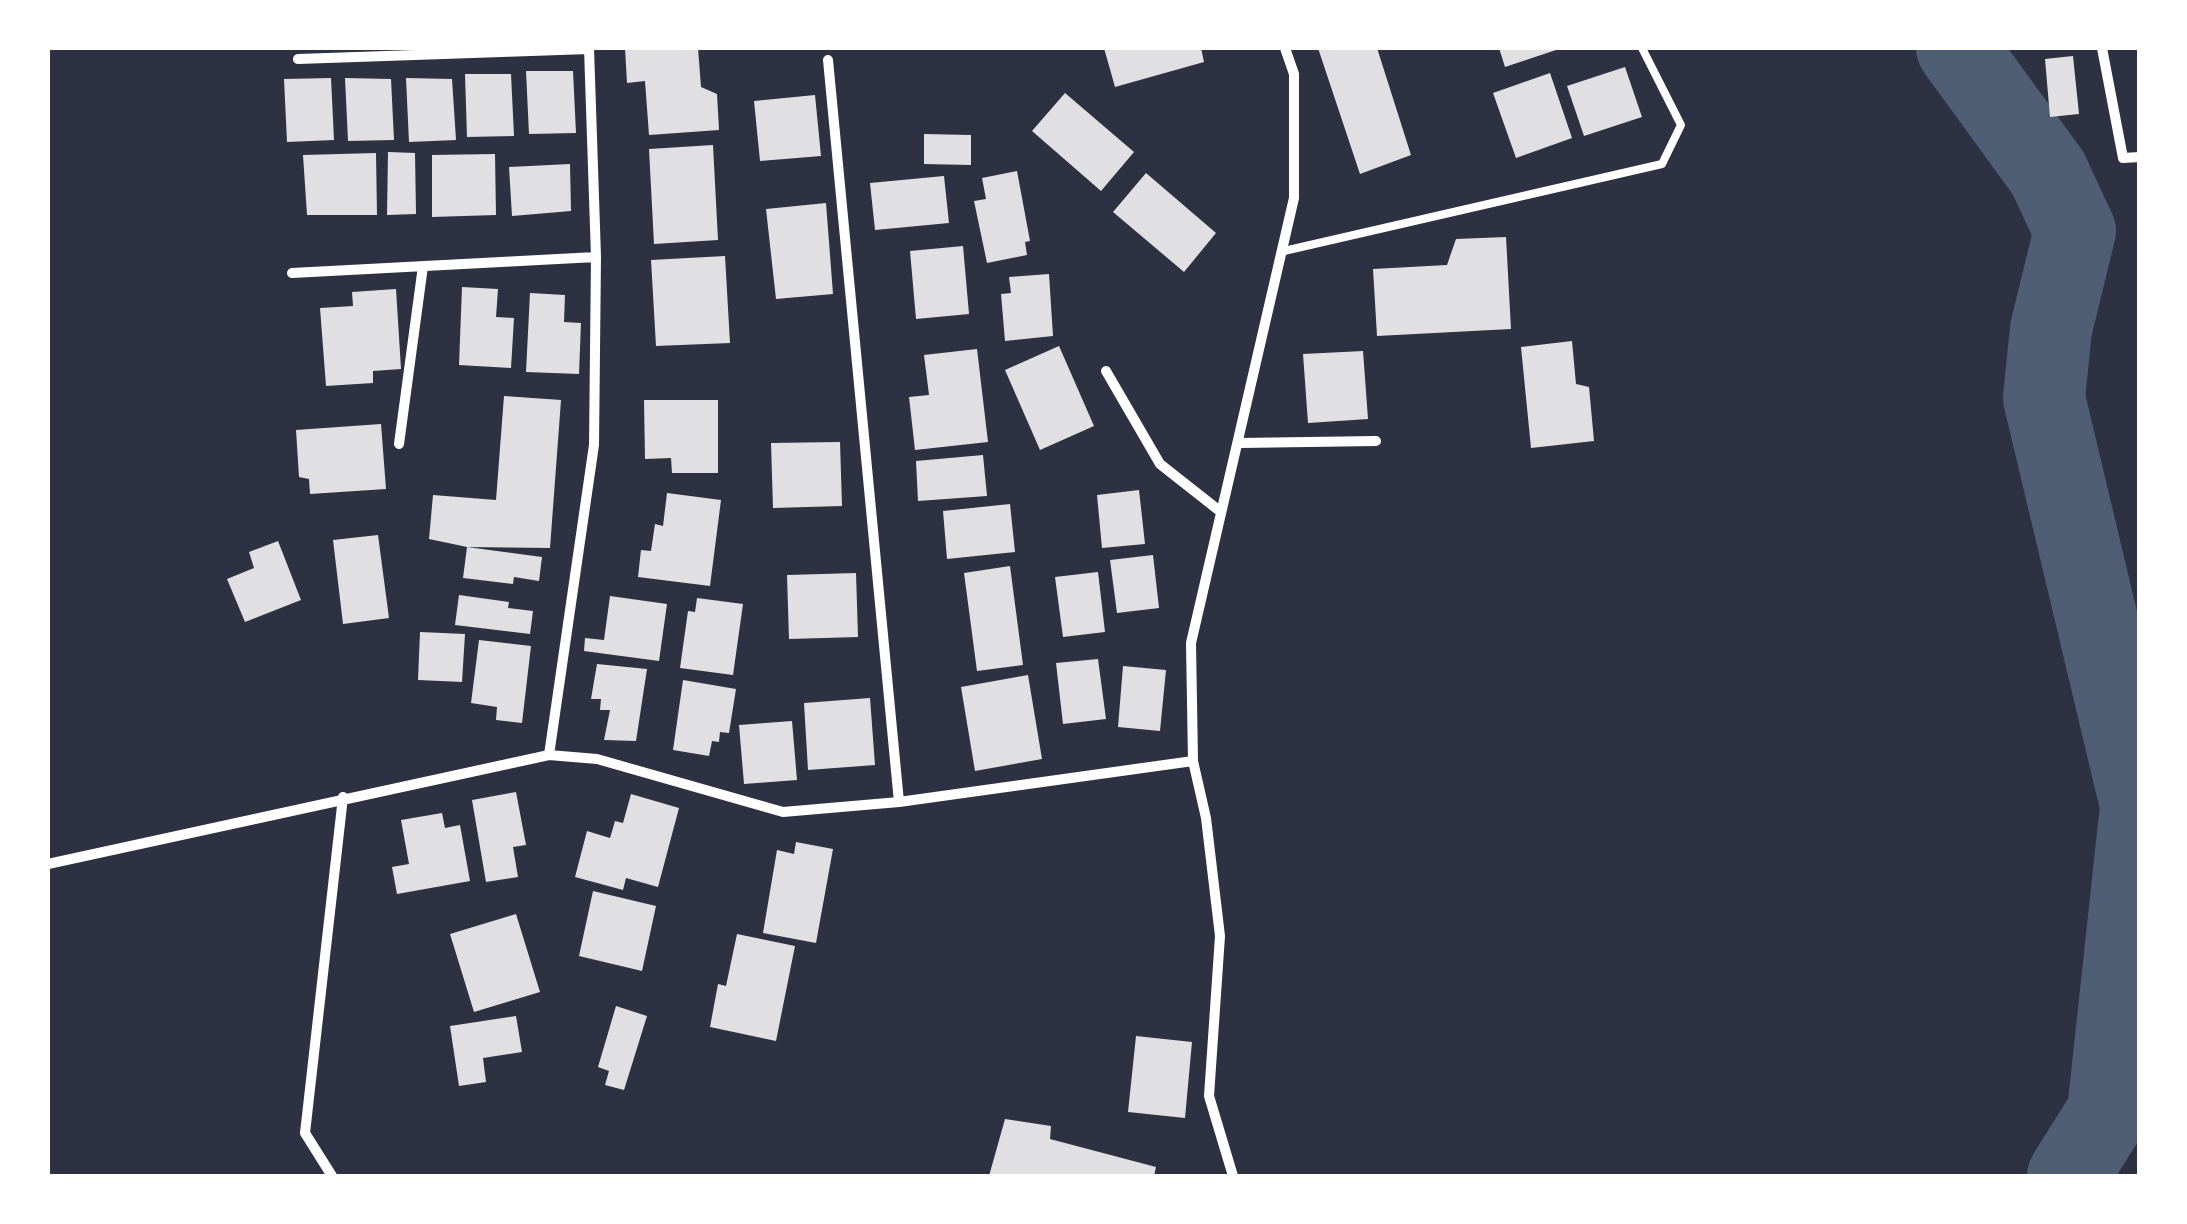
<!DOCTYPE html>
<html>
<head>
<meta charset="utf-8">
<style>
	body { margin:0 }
	#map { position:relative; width:2187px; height:1224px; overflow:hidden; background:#2d3142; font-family:Signika,sans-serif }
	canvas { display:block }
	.frame { position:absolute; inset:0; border:50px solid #fff; pointer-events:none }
</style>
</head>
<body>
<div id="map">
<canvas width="2187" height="1224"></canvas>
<div class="frame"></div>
</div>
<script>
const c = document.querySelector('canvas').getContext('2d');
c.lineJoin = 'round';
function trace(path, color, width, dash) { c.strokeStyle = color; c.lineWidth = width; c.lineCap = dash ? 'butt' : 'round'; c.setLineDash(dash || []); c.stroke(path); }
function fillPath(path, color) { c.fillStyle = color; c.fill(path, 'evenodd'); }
const river = new Path2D(`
	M1957 48 2048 173 2075 231 2051 329 2044 398 2140 801
	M2068 1176 2108 1112 2140 816`);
const building = new Path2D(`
	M625 48H698L701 87 717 94 719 130 649 135 645 81 627 83Z
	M1104 48H1201L1204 62 1115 87Z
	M1318 48H1377L1411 155 1360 174Z
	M1499 48H1562L1505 67Z
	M2073 56 2079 114 2050 117 2045 59Z
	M1625 67 1642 117 1584 136 1567 86Z
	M526 71H573L576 133 529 134Z
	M1550 73 1572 138 1516 158 1493 93Z
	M465 74H511L514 136 467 137Z
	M331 78 334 140 287 142 284 79Z
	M345 78 391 79 394 140 348 141Z
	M406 78 452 79 456 140 409 142Z
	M1065 93 1134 152 1101 191 1032 131Z
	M815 95 821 156 760 161 754 101Z
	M924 134 971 135V165L924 164Z
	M713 145 718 240 654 244 649 149Z
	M388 152 415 153 416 214 387 215Z
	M376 153 377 215H307L303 155Z
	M495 154 496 215 432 217V155Z
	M570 164 571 211 512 216 509 167Z
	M1017 171 1030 241 1025 242 1027 255 987 263 974 201 986 199 982 178Z
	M1146 173 1216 233 1184 272 1113 212Z
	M944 176 949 223 875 230 870 183Z
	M826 203 833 294 776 299 766 209Z
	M1506 237 1511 329 1377 336 1373 269 1447 265 1456 239Z
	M963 246 969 314 916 319 910 251Z
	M725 256 730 343 656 346 651 260Z
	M1049 274 1053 336 1005 341 1001 294 1011 293 1009 277Z
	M462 287 498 289 496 317 514 318 511 368 459 365Z
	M396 289 401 369 373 371V383L326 386 320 308 353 306 352 292Z
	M530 293 565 295 564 322 581 323 579 374 526 372Z
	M1572 341 1576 384 1589 387 1594 441 1531 448 1521 347Z
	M1059 346 1094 426 1040 450 1005 370Z
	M977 349 988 442 915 450 909 397 929 395 924 355Z
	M1363 351 1368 419 1308 423 1303 354Z
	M504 396 561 400 550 548 467 547 542 557 539 581 514 577 513 584 463 578 467 547 429 539 433 495 496 500Z
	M644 400H718V473H672L671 458 645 459Z
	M381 424 386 489 310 494 309 479 299 477 296 430Z
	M840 442 842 506 773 508 771 443Z
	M983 455 987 496 918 501 916 461Z
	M1139 490 1145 544 1102 548 1097 495Z
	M667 493 721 500 710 586 638 577 641 550 651 551 655 524 663 526Z
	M1010 504 1015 552 947 559 943 511Z
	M378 535 389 618 343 624 333 540Z
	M278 541 301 600 245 622 227 579 254 568 249 552Z
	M1153 555 1159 608 1117 613 1110 560Z
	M1010 566 1023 665 977 671 964 573Z
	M1098 572 1105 632 1063 637 1055 577Z
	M856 573 858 637 789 639 787 575Z
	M459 595 509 602 508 608 533 611 530 634 455 625Z
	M610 596 667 604 659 661 584 651 585 638 604 640Z
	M697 598 743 604 733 675 680 668 688 611 695 612Z
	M420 632 465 634 462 682 418 680Z
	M479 640 531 646 522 723 496 720 497 707 471 703Z
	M1098 659 1106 719 1063 724 1056 663Z
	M597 664 647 669 636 741 604 740 610 710H600L601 699H591Z
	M1123 666 1166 670 1160 731 1118 727Z
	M1028 675 1042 759 975 771 961 687Z
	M683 680 736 689 729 733 720 732 719 742 712 741 709 756 673 750Z
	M870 698 875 765 808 770 804 703Z
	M792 721 797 780 744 784 739 725Z
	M516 792 526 845 513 847 518 877 486 882 472 800Z
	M631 794 679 808 658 887 626 878 623 890 575 877 587 831 610 838 615 821 623 823Z
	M442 813 445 828 460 825 470 881 397 894 392 867 409 864 401 820Z
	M796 842 833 849 816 943 763 933 777 850 794 854Z
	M593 891 656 906 642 971 579 956Z
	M516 914 540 992 474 1012 450 934Z
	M737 934 795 946 776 1041 710 1027 718 984 726 986Z
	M616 1006 647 1016 624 1090 605 1085 609 1071 598 1067Z
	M516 1016 522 1052 483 1058 486 1082 459 1086 450 1026Z
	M1136 1036 1192 1042 1185 1118 1128 1112Z
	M1005 1119 1051 1126 1050 1139 1156 1167 1154 1176H989Z`);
const service = new Path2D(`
	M1284 251 1662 164 1681 125 1642 48`);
const minor = new Path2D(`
	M2102 48 2123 158 2140 157
	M298 59 589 49
	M828 60 899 802
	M292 273 596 257
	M1106 371 1160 464 1221 512
	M1240 443 1376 441
	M399 444 423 266
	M549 755 594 445 596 257 589 48
	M48 864 549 755 597 759 783 812 899 802 1193 761
	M332 1176 305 1133 343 797
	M1233 1176 1209 1096 1220 936 1206 818 1193 761 1191 643 1294 198V74L1285 48`);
trace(river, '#4f5d75', 82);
fillPath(building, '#e0e0e3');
trace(service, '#fff', 8);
trace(minor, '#fff', 10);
</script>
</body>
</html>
